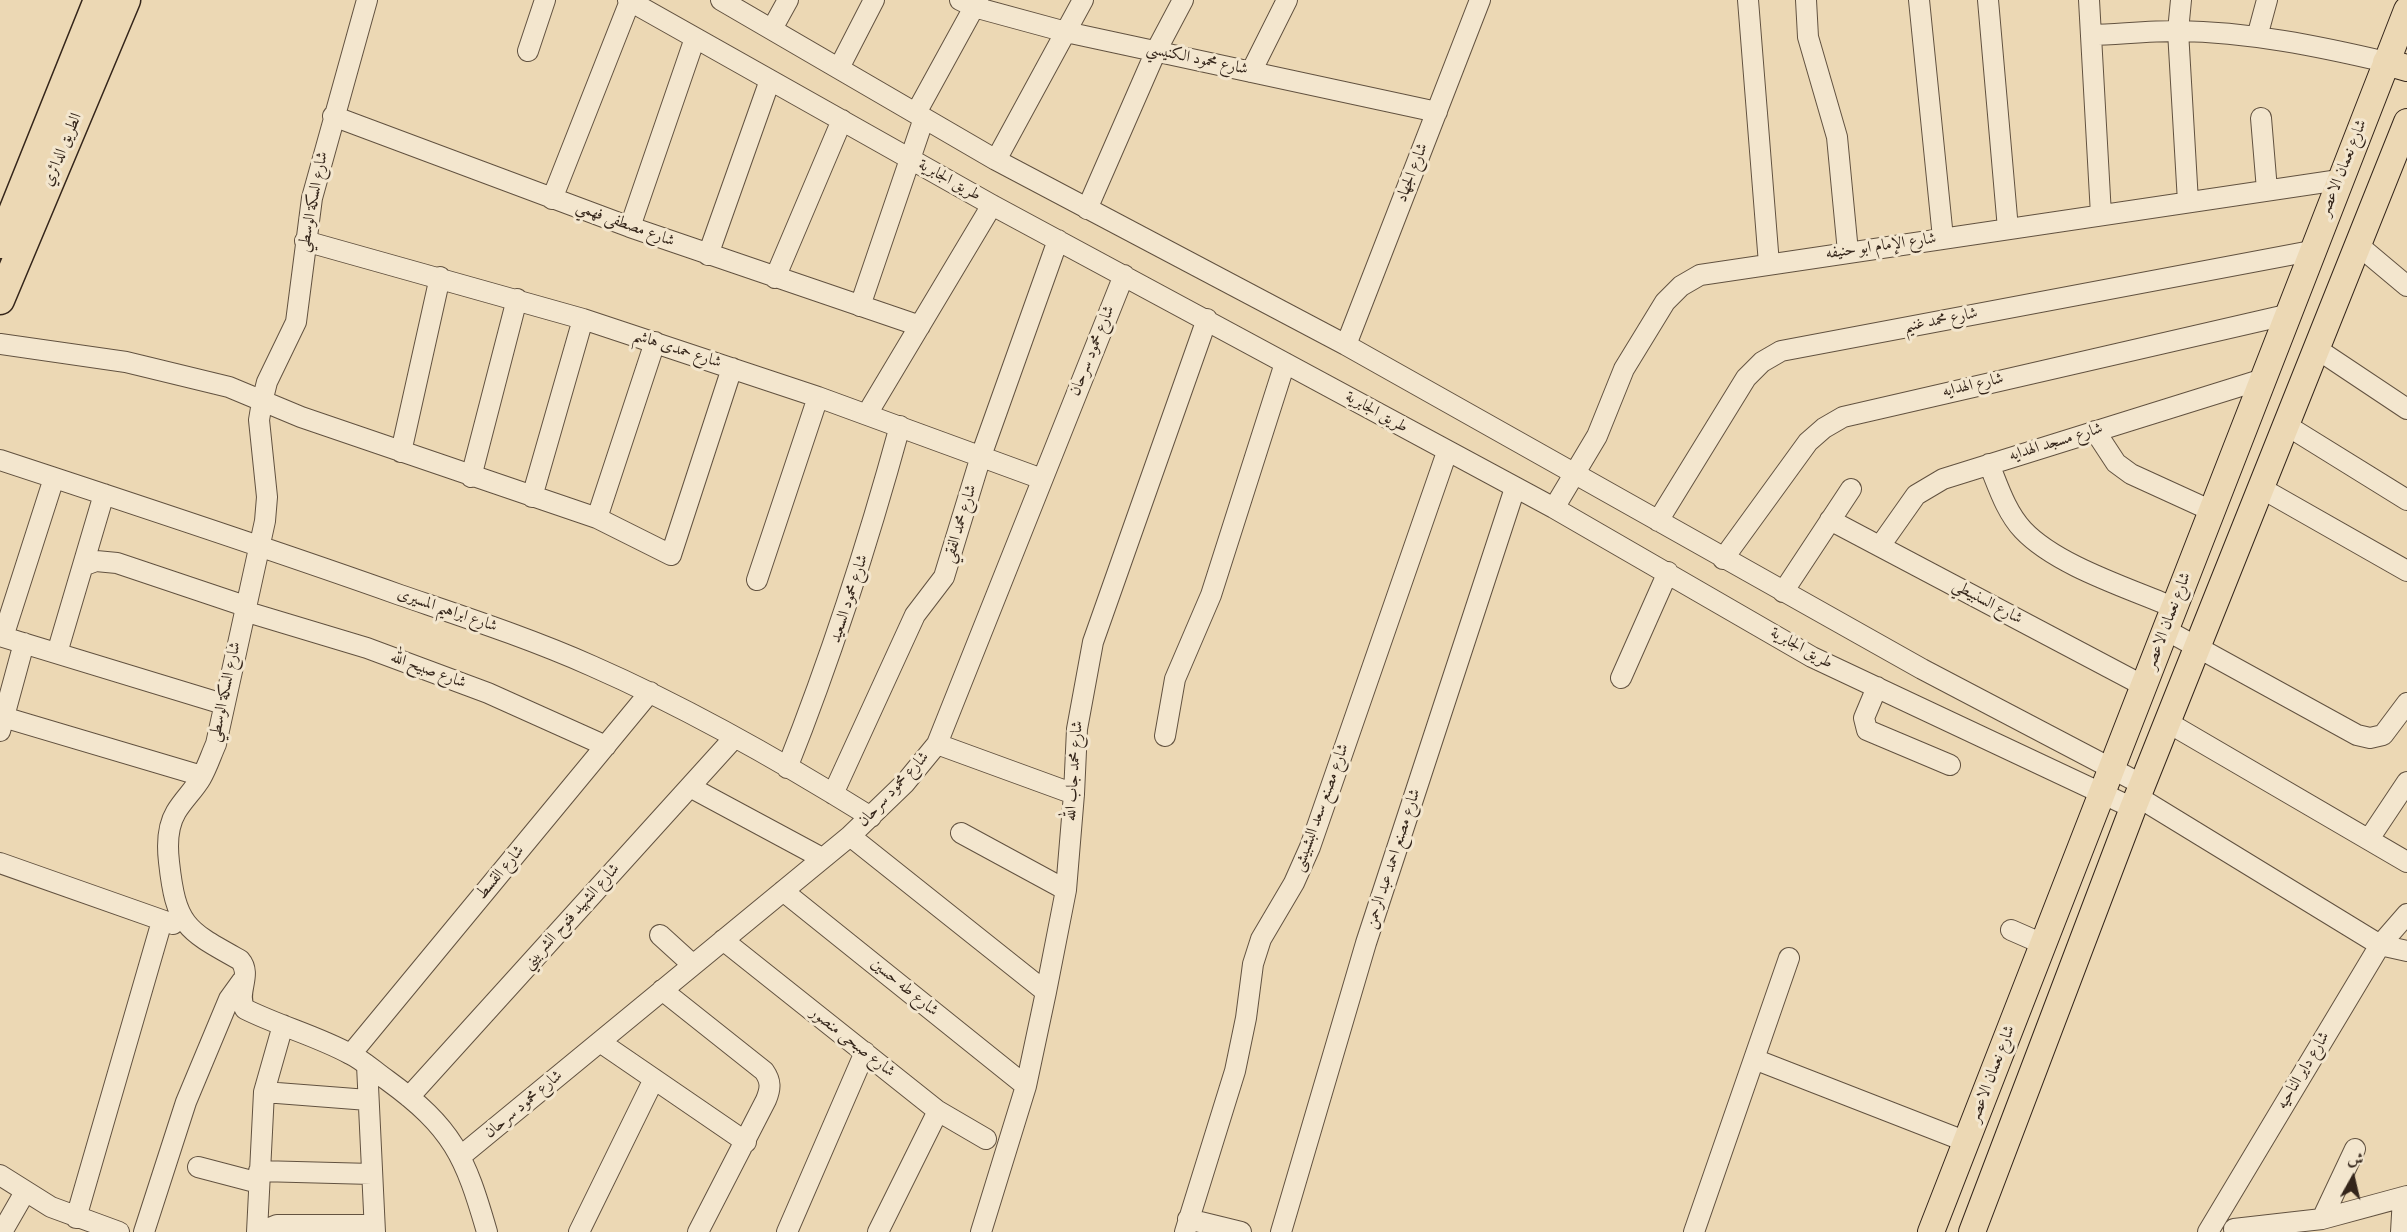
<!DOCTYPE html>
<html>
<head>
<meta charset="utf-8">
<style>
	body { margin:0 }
	#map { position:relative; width:2407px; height:1232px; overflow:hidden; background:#ecd8b4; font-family:"IM FELL English",Amiri,serif }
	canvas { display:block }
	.north { position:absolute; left:2323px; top:1148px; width:60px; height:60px; -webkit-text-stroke:4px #f3e6ce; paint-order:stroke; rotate:8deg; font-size:16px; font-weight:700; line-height:24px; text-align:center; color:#34251a }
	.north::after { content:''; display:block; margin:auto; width:21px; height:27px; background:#34251a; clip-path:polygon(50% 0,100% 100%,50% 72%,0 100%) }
</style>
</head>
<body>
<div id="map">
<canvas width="2407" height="1232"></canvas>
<div class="north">ش</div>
</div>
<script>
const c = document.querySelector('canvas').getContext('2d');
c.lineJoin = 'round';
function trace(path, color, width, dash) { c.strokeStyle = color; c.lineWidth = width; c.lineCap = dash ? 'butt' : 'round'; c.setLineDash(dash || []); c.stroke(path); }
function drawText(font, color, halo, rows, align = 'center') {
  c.font = font + ' "IM FELL English",Amiri,serif'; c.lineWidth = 6; c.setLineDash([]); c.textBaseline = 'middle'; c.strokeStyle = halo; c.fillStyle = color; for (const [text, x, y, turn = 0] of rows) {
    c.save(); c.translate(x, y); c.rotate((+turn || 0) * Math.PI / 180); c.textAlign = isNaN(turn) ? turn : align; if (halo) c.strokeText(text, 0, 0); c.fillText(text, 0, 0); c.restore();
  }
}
const minor = new Path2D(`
	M367 0 312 198 296 322 267 382 262 402 259 420 267 497 265 521 216 744C211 755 207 768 201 778 194 790 183 800 176 812 167 827 167 845 169 862 176 926 186 930 240 960 253 975 235 993 245 1009 279 1026 317 1036 350 1054 363 1060 375 1072 387 1080 453 1128 465 1156 487 1232
	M628 0 992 205 1554 508 1812 657 2133 808
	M721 0 996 160 1346 345 1922 669 2143 785
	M960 0 974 7 1066 32 1437 112
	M1748 0 1769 264
	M1806 0 1808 37 1837 137 1848 252
	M1919 0 1943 238
	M1988 0 2008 229
	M2089 0 2101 215
	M2181 0 2178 31 2188 202
	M772 29 788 0
	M2091 35C2120 34 2149 31 2178 31 2249 32 2318 46 2386 62
	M2257 37 2267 0
	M528 51 545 0
	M839 68 874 0
	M1251 72 1287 0
	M916 113 978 0
	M333 116 630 227 920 326
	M2261 118 2267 190
	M996 160 1083 0
	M552 199 630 1
	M1087 209 1156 51 1183 0
	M630 227 695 38
	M305 241 583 319 818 397 1042 479
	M2358 245 2407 286
	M708 255 770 80
	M775 278 842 120
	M860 306 924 118
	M0 344 126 362 229 387 301 417 597 518 671 555 732 368
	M1346 345 1480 0
	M2317 349 2407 409
	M867 414 992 205
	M2286 425 2407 500
	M2095 431 2116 463 2131 474 2212 511
	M401 452 440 277
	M0 460C134 504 268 548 400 595 464 617 529 638 592 666 688 708 781 761 871 817
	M1989 464C1998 486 2006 512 2023 530 2057 566 2129 588 2175 608
	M471 477 517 299
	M2261 488 2407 571
	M532 497 583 319
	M1554 508 1597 436 1624 369 1665 302 1681 286 1700 275 2339 180
	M597 518 655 342
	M1830 520 2144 686
	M1658 521 1746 378 1762 362 1781 351 2311 251
	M1880 546 1916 495 1943 479 2260 380
	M1723 559 1808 442 1824 428 1843 417 2286 315
	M85 565 96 561 117 563 245 606
	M757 580 818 397
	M1783 592 1851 489
	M244 611 367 648 488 693 606 746
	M2166 630 2357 735 2370 738 2383 735 2407 703
	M0 636 223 704
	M3 637 54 478
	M57 653 104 494
	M1621 678 1668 572
	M1877 687 1864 718 1867 730 1950 765
	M0 716 202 776
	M2167 722 2407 862
	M0 731 24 643
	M1165 736 1175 679 1211 595 1285 363
	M937 744 1074 794
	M787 768C832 655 868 543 900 426
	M690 787 822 858
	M833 794 915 615 944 577 981 456 1058 240
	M2138 797 2380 945 2407 951
	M961 833 1066 890
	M850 836 1046 992
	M2369 839 2407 782
	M0 863 173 924
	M783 891 1026 1086
	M2011 930 2043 944
	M660 935 693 965
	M723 940 938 1111 986 1139
	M662 990 764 1071C771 1081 771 1088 766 1100L698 1232
	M600 1042 746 1142
	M351 1054 650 692
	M1754 1059 1967 1142
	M367 1065 375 1232
	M264 1092 368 1100
	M409 1097 734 738
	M461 1156 850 836 905 783 937 744 1124 275
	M198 1167 259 1183
	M259 1171 372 1174
	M0 1175 51 1207 119 1232
	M76 1218 162 921
	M1188 1219 1241 1232
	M2322 1219 2355 1149
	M2234 1229 2322 1219 2407 1196
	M2 1232 25 1192
	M144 1232 186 1102 229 999 242 981
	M257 1232 264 1092 283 1025
	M260 1232 277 1225H374
	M579 1232 654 1079
	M787 1232 865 1052
	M878 1232 938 1111
	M981 1232 1026 1086 1046 992 1066 890 1074 794 1077 729 1093 642 1207 319
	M1185 1232 1235 1071 1246 1018 1253 964 1261 939 1294 883 1310 847 1447 452
	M1281 1232 1366 943 1515 488
	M1694 1232 1789 958
	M2208 1232 2380 945 2407 914
	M2401 1232 2403 1197`);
const major = new Path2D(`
	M2386 62 2407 68
	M1931 1232C2093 826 2245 416 2407 10
	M1972 1232 2133 808 2407 122`);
const highway = new Path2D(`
	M0 244 98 0
	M0 300 126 0`);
const streetNames = [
	["شارع محمود الكنيسي",1197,60,12],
	["الطريق الدائري",63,150,-67],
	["شارع نعمان الاعصر",2344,168,-68],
	["شارع الجهاد",1413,173,-69],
	["طريق الجابرية",949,181,29],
	["شارع السكة الوسطي",314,202,-79],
	["شارع مصطفى فهمي",625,225,20],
	["شارع الإمام ابو حنيفه",1881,247,-8],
	["شارع محمد غنيم",1941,321,-11],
	["شارع حمدى هاشم",677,350,18],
	["شارع محمود سرحان",1093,351,-68],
	["شارع الهدايه",1973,386,-13],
	["طريق الجابرية",1376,413,29],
	["شارع مسجد الهدايه",2056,443,-17],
	["شارع محمد الفقي",961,524,-73],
	["شارع محمود السعيد",850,599,-72],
	["شارع السنبيطي",1987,603,28],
	["شارع ابراهيم المسيرى",447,611,19],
	["شارع نعمان الاعصر",2169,621,-69],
	["طريق الجابرية",1801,649,29],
	["شارع صبيح الله",428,671,20],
	["شارع السكة الوسطي",226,692,-78],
	["شارع محمد جاب الله",1075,771,-86],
	["شارع محمود سرحان",894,790,-47],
	["شارع مصنع سعد البشبيشى",1322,808,-70],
	["شارع مصنع احمد عبد الرحمن",1394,859,-72],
	["شارع القسط",501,873,-50],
	["شارع الشهيد فتوح الشربيني",572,917,-48],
	["شارع طه حسين",904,988,39],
	["شارع صبحى منصور",852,1043,38],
	["شارع داير الناحيه",2304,1071,-59],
	["شارع نعمان الاعصر",1993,1074,-69],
	["شارع محمود سرحان",524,1105,-40]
];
trace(minor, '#625240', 22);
trace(major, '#34251a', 28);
trace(highway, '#34251a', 31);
trace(minor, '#f3e6ce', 20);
trace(major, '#ecd8b4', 26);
trace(highway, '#ecd8b4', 28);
drawText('16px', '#34251a', '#f3e6ce', streetNames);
</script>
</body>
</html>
